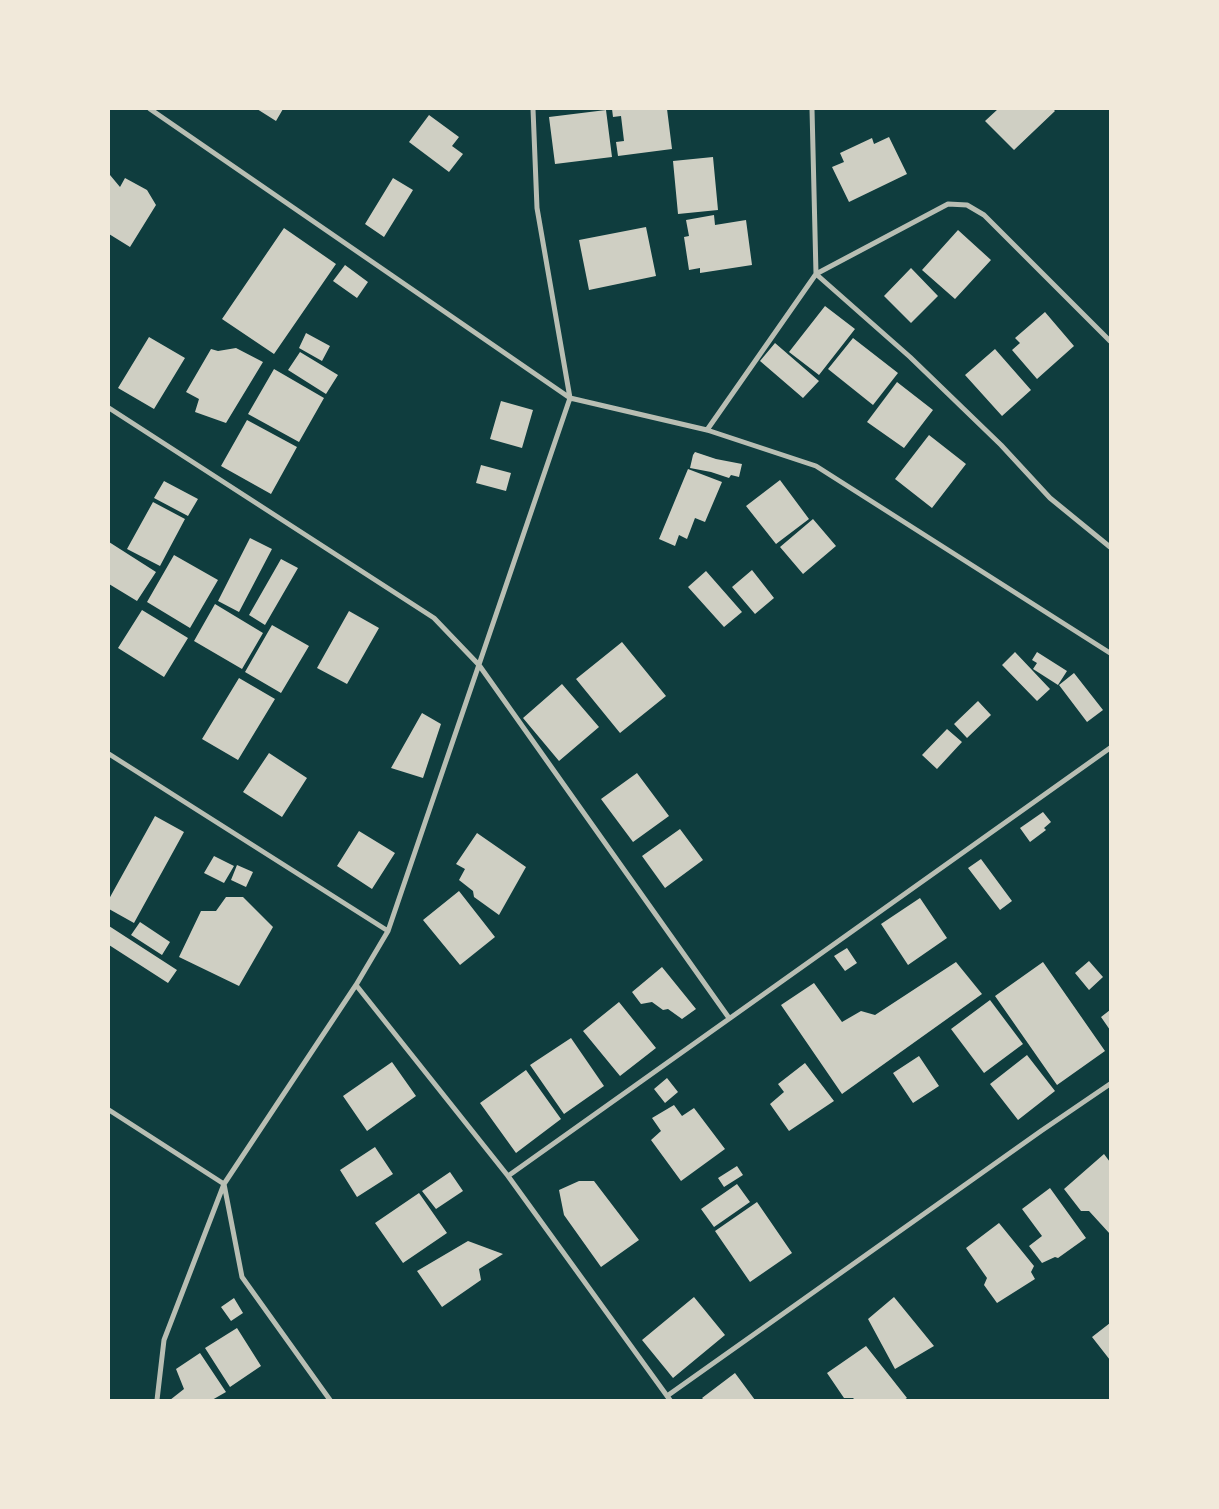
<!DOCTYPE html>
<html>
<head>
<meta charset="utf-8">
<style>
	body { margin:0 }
	#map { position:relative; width:1219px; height:1509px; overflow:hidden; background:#0f3d3e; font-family:"Work Sans",sans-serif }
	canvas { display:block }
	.frame { position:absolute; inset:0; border:110px solid #f1e9da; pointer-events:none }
</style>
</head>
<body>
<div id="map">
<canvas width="1219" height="1509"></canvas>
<div class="frame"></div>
</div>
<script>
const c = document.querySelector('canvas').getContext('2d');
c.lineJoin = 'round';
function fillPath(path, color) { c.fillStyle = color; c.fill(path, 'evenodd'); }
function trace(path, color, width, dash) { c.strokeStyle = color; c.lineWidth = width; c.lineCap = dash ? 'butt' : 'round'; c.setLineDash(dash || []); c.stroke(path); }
const building = new Path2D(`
	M257 109H283L276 121Z
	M612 109H667L672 149 618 156 616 142 624 141 621 116 613 117Z
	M998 109H1053L1055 111 1014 150 985 121Z
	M606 110 612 157 555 164 549 117Z
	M429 115 459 137 452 146 463 154 449 172 409 142Z
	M889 137 907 174 849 202 832 167 844 162 840 153 872 138 874 144Z
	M713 157 718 210 678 214 673 161Z
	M110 175 120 187 125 178 147 190 156 205 130 247 109 234Z
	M393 178 413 190 384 237 365 224Z
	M714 215 715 225 746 220 752 265 700 273V268L689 270 684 237 689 236 686 220Z
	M646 227 656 276 589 290 579 240Z
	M284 228 336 264 274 354 222 319Z
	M958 230 991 260 955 299 922 270Z
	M345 265 368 282 357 298 333 281Z
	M911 268 938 296 911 323 884 296Z
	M825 306 855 329 819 375 789 352Z
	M1045 312 1074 346 1037 379 1012 350 1020 343 1015 338Z
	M306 333 330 346 322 361 299 348Z
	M149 337 185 358 154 409 118 388Z
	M853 338 898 373 873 405 828 369Z
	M775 343 819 381 803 398 760 361Z
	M236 348 263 362 226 423 195 412 199 399 186 392 211 349 218 351Z
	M995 349 1031 390 1002 416 965 375Z
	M300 352 338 375 326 394 288 370Z
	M274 369 324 398 299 442 248 414Z
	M897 382 933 410 904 448 867 422Z
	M501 401 533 410 522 448 490 439Z
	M247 420 297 447 271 494 221 466Z
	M929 435 966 464 932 508 895 479Z
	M695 452 716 459 742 464 739 477 731 475 729 478 711 472 690 468 693 455Z
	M481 465 511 473 506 491 476 483Z
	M688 469 722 482 705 522 695 518 687 539 679 535 675 546 659 539Z
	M780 480 809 519 776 544 746 506Z
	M164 481 198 499 188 516 154 498Z
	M153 502 185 519 160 566 127 549Z
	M813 519 836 546 803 574 780 547Z
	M250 538 272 549 239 612 218 601Z
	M109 542 156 572 137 601 109 584Z
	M174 555 218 580 190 628 147 602Z
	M281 559 298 568 265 625 249 615Z
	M752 570 774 598 755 614 732 587Z
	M706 571 742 612 724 627 688 587Z
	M215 604 263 633 242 669 194 641Z
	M142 610 188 638 164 677 118 648Z
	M349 611 379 628 347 684 317 668Z
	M272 625 309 646 281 693 245 672Z
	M622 642 666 696 620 733 576 679Z
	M1015 652 1050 689 1037 701 1002 665Z
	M1037 652 1067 671 1058 685 1033 669 1037 663 1032 660Z
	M1074 673 1103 710 1087 722 1059 685Z
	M239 678 275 699 238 760 202 739Z
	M562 684 599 727 559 761 523 718Z
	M978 701 991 715 967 738 954 724Z
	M422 713 441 724 423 778 391 768Z
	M947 729 962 742 937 769 922 755Z
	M269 753 307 778 282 817 243 792Z
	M637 773 669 816 633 842 601 799Z
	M1043 812 1051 822 1044 828 1046 830 1030 842 1020 828Z
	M155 816 184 832 134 923 109 909V899Z
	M680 829 703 860 665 888 642 856Z
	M359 831 395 853 372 889 337 866Z
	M477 833 526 867 499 915 474 897 473 891 459 880 465 869 456 864Z
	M214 856 234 866 224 883 204 873Z
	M981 859 1012 901 1000 910 968 868Z
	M237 865 253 872 246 887 231 880Z
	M459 891 495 937 460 965 423 920Z
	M226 897H243L273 927 239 986 179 957 201 911H216Z
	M920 898 947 938 908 965 881 924Z
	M140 922 170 942 162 955 131 935Z
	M109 926 177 970 168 983 109 945Z
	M847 948 857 963 845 971 834 956Z
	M1089 961 1103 977 1089 990 1075 973Z
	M956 962 982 994 842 1094 781 1005 814 983 842 1022 861 1011 875 1015Z
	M1043 962 1105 1051 1057 1085 995 996Z
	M662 967 696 1009 682 1019 668 1009 663 1010 652 1002 641 1004 632 992Z
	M990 1000 1023 1044 984 1073 951 1029Z
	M619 1002 656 1048 620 1076 583 1031Z
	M1110 1010V1030L1101 1017Z
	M571 1038 604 1086 564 1114 530 1065Z
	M1027 1055 1055 1091 1018 1120 990 1084Z
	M919 1056 939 1086 913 1103 893 1073Z
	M392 1062 416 1096 367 1131 343 1096Z
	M805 1063 834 1101 789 1131 770 1104 784 1092 778 1084Z
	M526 1070 561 1119 516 1153 480 1103Z
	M667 1078 678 1092 665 1103 654 1089Z
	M674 1105 682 1116 694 1108 725 1149 681 1181 651 1140 661 1131 652 1118Z
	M375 1147 393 1174 357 1197 340 1170Z
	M1104 1154 1110 1162V1234L1089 1211H1081L1064 1189Z
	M737 1166 743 1175 724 1187 718 1178Z
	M450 1172 463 1191 436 1209 422 1191Z
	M579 1181H594L639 1240 601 1267 564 1215 559 1190Z
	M737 1184 750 1202 714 1227 701 1209Z
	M1050 1188 1086 1238 1058 1258 1055 1257 1042 1263 1029 1246 1042 1236 1022 1209Z
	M419 1193 447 1233 403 1263 375 1223Z
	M757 1202 792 1253 750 1282 715 1231Z
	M999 1223 1034 1266 1031 1272 1035 1279 997 1303 984 1285 987 1278 966 1248Z
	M468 1241 503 1254 479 1269 481 1280 442 1307 417 1271Z
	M694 1297 725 1335 673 1378 642 1340Z
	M894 1297 934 1346 895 1369 868 1319Z
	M234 1298 243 1313 231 1321 221 1307Z
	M1110 1323V1360L1092 1337Z
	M237 1328 261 1366 230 1387 205 1348Z
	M866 1346 907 1398 904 1400H855L853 1398H844L827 1373Z
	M200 1353 226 1392 212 1400H170L184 1389 176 1369Z
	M735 1373 755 1400H704L702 1398Z`);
const minor = new Path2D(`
	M150 109 570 398 707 430 816 466 1110 653
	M533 109 537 208 570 398 388 931 356 985 508 1176 670 1400
	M1110 341 984 215 967 205 948 204 816 274 910 357 1001 445 1050 498 1110 547
	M109 408 434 618 479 665 729 1018
	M707 430 816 274 812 109
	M109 754 388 931
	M109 1110 224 1184 242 1277 330 1400
	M508 1176 1110 748
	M667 1396 1041 1131 1110 1084
	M157 1400 164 1340 224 1184 356 985`);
fillPath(building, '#cfcfc3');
trace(minor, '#b8beb3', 5);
</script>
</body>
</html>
